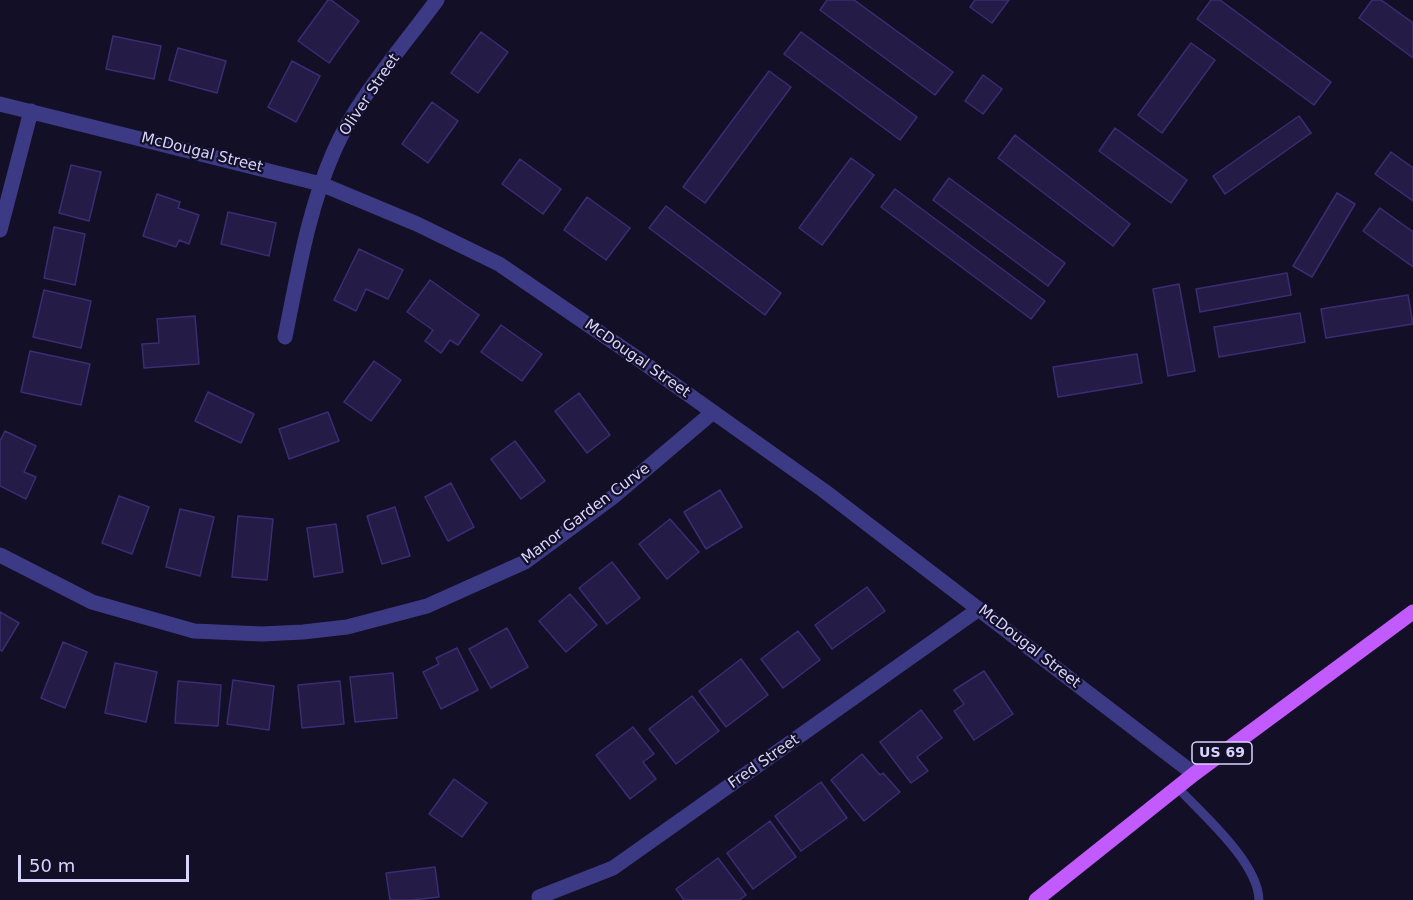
<!DOCTYPE html>
<html>
<head>
<meta charset="utf-8">
<style>
	body { margin:0 }
	#map { position:relative; width:1413px; height:900px; overflow:hidden; background:#130f26; font-family:"DejaVu Sans",sans-serif }
	canvas { display:block }
	.scale { position:absolute; left:18px; top:855px; width:171px; height:27px; box-sizing:border-box; border:3px solid #d9d4ff; border-top:0; padding-left:8px; font-size:18px; line-height:21px; white-space:nowrap; color:#d9d4ff; -webkit-text-stroke:4px #130f26; paint-order:stroke }
</style>
</head>
<body>
<div id="map">
<canvas width="1413" height="900"></canvas>
<div class="scale">50 m</div>
</div>
<script>
const c = document.querySelector('canvas').getContext('2d');
c.lineJoin = 'round';
function fillPath(path, color) { c.fillStyle = color; c.fill(path, 'evenodd'); }
function trace(path, color, width, dash) { c.strokeStyle = color; c.lineWidth = width; c.lineCap = dash ? 'butt' : 'round'; c.setLineDash(dash || []); c.stroke(path); }
function drawText(font, color, halo, rows, align = 'center') {
  c.font = font + ' "DejaVu Sans",sans-serif'; c.lineWidth = 4.5; c.setLineDash([]); c.textBaseline = 'middle'; c.strokeStyle = halo; c.fillStyle = color; for (const [text, x, y, turn = 0] of rows) {
    c.save(); c.translate(x, y); c.rotate((+turn || 0) * Math.PI / 180); c.textAlign = isNaN(turn) ? turn : align; if (halo) c.strokeText(text, 0, 0); c.fillText(text, 0, 0); c.restore();
  }
}
const building = new Path2D(`
	M328 0H331L359 21 329 63 298 41Z
	M827 0H854L953 72 935 95 820 10Z
	M975 0H1009L992 23 970 7Z
	M1211 0H1220L1331 82 1314 105 1197 19Z
	M1372 0H1381L1413 23V58L1359 18Z
	M481 32 508 52 478 93 451 73Z
	M801 32 917 117 900 140 784 54Z
	M113 36 161 46 154 79 106 69Z
	M1191 43 1215 60 1162 133 1138 115Z
	M178 48 226 61 217 93 169 80Z
	M292 61 320 76 296 122 268 107Z
	M769 71 791 87 705 203 683 187Z
	M983 75 1002 89 983 114 965 101Z
	M432 102 458 121 428 163 402 144Z
	M1299 116 1311 133 1225 194 1213 176Z
	M1115 128 1187 180 1171 203 1099 151Z
	M1015 135 1130 224 1113 246 998 158Z
	M1391 152 1413 168V201L1375 174Z
	M851 158 874 175 822 245 799 228Z
	M520 159 561 189 543 214 502 184Z
	M71 165 101 172 89 221 59 213Z
	M949 178 1065 263 1048 286 933 200Z
	M895 189 1045 301 1031 319 881 207Z
	M1337 193 1355 204 1312 277 1293 266Z
	M157 194 180 202 178 208 199 215 189 244 179 240 176 247 143 236Z
	M587 197 630 228 606 260 564 230Z
	M666 206 781 293 765 315 649 228Z
	M1380 208 1413 232V267L1363 231Z
	M228 212 276 223 269 256 221 244Z
	M54 227 85 234 75 285 44 278Z
	M359 249 403 270 388 299 366 289 356 311 334 300Z
	M1287 273 1291 295 1200 312 1196 289Z
	M430 280 479 315 458 345 450 340 441 353 425 341 433 330 407 312Z
	M1179 284 1195 371 1168 376 1153 289Z
	M44 290 91 301 81 348 33 337Z
	M1408 295 1413 324 1326 338 1321 309Z
	M1300 313 1305 342 1219 357 1214 327Z
	M195 316 199 364 144 368 142 344 159 343 157 319Z
	M501 325 542 354 522 381 481 352Z
	M30 351 90 364 81 405 21 392Z
	M1137 354 1142 383 1058 397 1053 367Z
	M374 361 401 380 371 421 344 402Z
	M208 392 254 414 241 443 195 421Z
	M579 393 610 435 587 453 555 411Z
	M328 412 339 441 289 459 279 429Z
	M5 431 36 446 24 472 36 477 26 499 0 486V441Z
	M515 441 545 481 521 499 491 459Z
	M451 483 474 527 448 541 425 497Z
	M720 490 742 527 706 549 684 512Z
	M119 496 149 507 132 554 102 543Z
	M395 507 410 556 382 564 367 516Z
	M180 509 214 517 200 576 166 567Z
	M238 516 273 519 267 580 232 577Z
	M670 519 699 552 667 579 639 544Z
	M336 524 343 572 314 577 307 528Z
	M612 562 640 598 607 624 579 588Z
	M867 587 885 611 832 649 815 625Z
	M570 594 597 625 566 652 539 621Z
	M0 612 19 623 2 651 0 650Z
	M507 628 528 667 491 688 469 649Z
	M798 631 820 660 783 688 761 659Z
	M63 642 87 652 65 708 41 698Z
	M457 648 478 690 441 709 423 672 439 664 436 658Z
	M741 659 768 695 726 727 699 691Z
	M115 663 157 672 146 722 105 713Z
	M984 671 1013 714 974 740 954 711 964 704 954 690Z
	M393 673 397 718 355 722 350 677Z
	M233 680 274 686 269 730 227 724Z
	M178 681 221 685 218 726 175 723Z
	M340 681 344 724 302 728 298 685Z
	M692 696 719 731 676 764 649 729Z
	M921 710 942 738 917 757 928 771 911 783 880 742Z
	M633 727 654 754 643 762 656 779 630 799 596 755Z
	M862 754 880 775 883 773 900 792 864 821 831 780Z
	M454 779 487 803 462 837 429 814Z
	M821 782 847 818 801 851 775 816Z
	M770 821 796 857 753 889 727 853Z
	M718 858 746 895 739 900H684L676 889Z
	M435 867 439 897 412 900H390L386 873Z`);
const lane = new Path2D(`
	M1177 787C1202 814 1258 862 1259 900`);
const street = new Path2D(`
	M0 104 321 184 417 224 499 264 634 356 823 490 1194 774
	M0 230 31 111
	M285 337C298 274 308 210 334 151 356 100 403 46 437 0
	M0 555 92 602 194 631 262 634 303 632 347 627 427 606 525 562 613 497 712 413
	M539 897 613 868 979 609`);
const primary = new Path2D(`
	M1036 900 1194 774 1413 612`);
const shields = [
	[1222,753,60]
];
const shieldNames = [
	["US 69",1222,753]
];
const streetNames = [
	["Oliver Street",370,95,-56],
	["McDougal Street",202,153,14],
	["McDougal Street",637,359,35],
	["Manor Garden Curve",586,514,-37],
	["McDougal Street",1029,647,38],
	["Fred Street",764,762,-35]
];
fillPath(building, '#241b47');
trace(building, '#3b2d73', 1.5);
trace(lane, '#3d3a85', 9);
trace(street, '#3d3a85', 15);
trace(primary, '#c25bff', 15);
for (const [x, y, w] of shields) { const box = new Path2D(); box.roundRect(x - w / 2, y - 11, w, 22, 4.5); c.fillStyle = '#130f26'; c.fill(box); trace(box, '#d9d4ff', 1.5); }
drawText('bold 14px', '#d9d4ff', null, shieldNames);
drawText('15px', '#d9d4ff', '#130f26', streetNames);
</script>
</body>
</html>
